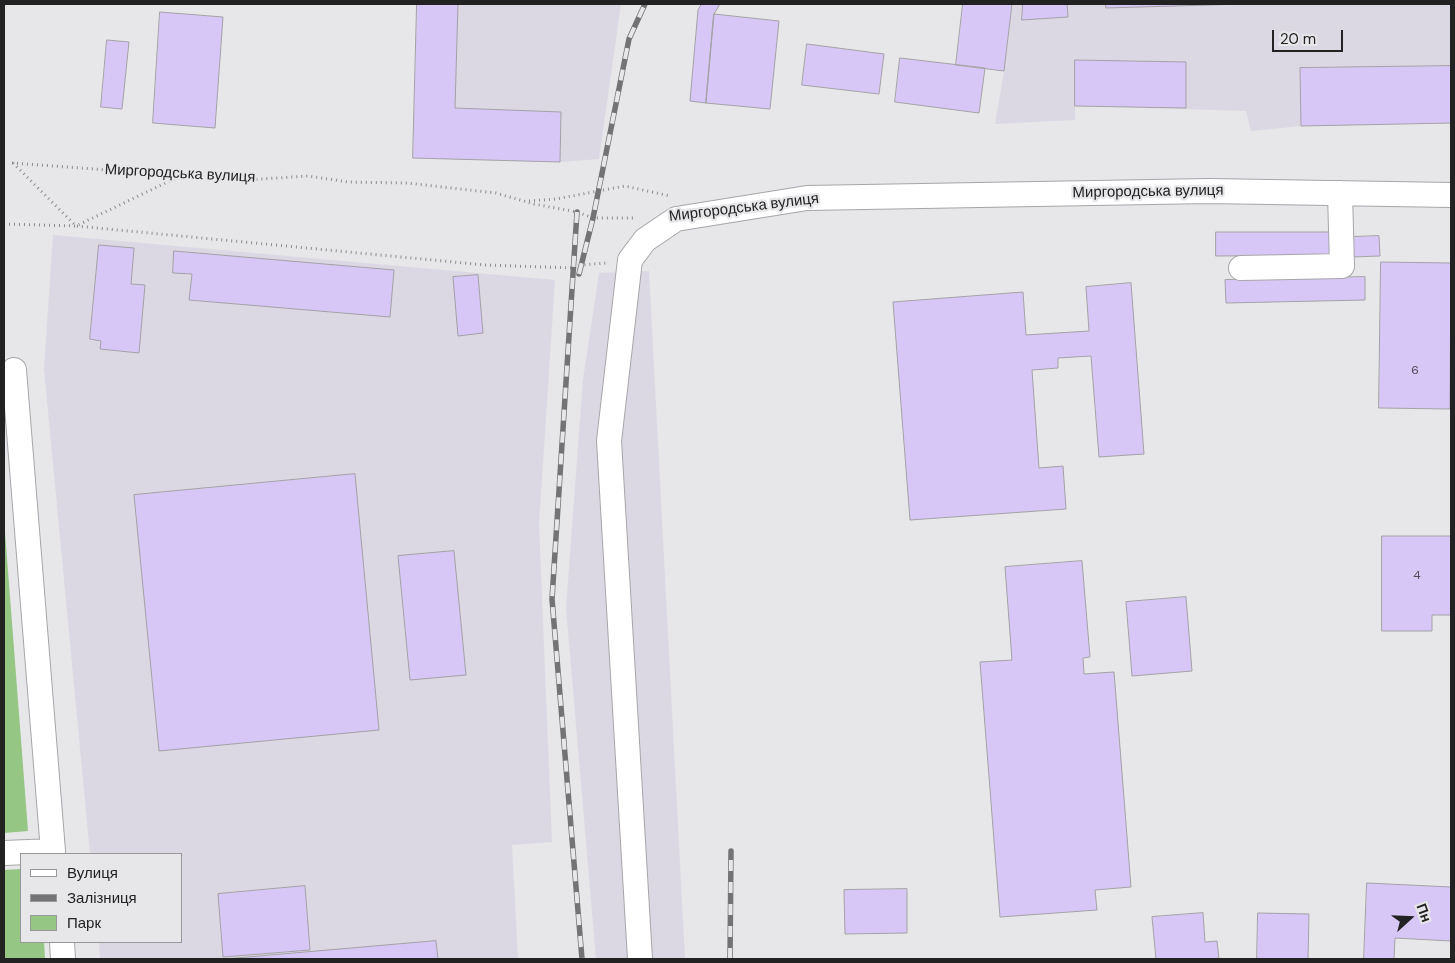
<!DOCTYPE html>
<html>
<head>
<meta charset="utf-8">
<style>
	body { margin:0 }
	#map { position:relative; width:1455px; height:963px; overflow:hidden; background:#e7e6e9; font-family:"DM Sans",sans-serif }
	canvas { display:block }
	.frame { position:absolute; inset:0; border:5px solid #222223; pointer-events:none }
	.legend { position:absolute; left:20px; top:853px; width:162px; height:90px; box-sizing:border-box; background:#e7e6e9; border:1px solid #98989a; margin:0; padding:6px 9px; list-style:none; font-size:15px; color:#222223 }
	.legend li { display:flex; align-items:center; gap:10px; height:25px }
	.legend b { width:25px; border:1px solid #98989a }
	.north { position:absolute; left:1385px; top:893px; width:50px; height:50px; -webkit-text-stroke:4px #e7e6e9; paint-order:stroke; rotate:70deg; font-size:14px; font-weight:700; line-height:20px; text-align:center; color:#222223 }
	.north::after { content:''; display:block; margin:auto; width:18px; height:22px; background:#222223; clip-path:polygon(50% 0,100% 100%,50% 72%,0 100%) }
	.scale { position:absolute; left:1272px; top:30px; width:71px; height:22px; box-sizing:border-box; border:2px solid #222223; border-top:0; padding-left:6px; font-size:15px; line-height:18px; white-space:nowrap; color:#222223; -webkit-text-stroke:4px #e7e6e9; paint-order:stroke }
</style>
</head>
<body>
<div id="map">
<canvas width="1455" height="963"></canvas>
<div class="frame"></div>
<ul class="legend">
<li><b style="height:6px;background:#fff"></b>Вулиця</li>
<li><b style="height:6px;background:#737375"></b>Залізниця</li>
<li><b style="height:14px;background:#96c683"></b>Парк</li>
</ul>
<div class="north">Пн</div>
<div class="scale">20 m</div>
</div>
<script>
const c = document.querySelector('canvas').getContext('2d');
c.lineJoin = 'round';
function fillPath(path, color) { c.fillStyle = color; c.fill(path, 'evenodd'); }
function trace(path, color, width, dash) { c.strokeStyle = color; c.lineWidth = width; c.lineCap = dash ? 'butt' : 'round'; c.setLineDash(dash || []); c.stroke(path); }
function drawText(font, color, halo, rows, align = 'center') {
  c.font = font + ' "DM Sans",sans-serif'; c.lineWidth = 4.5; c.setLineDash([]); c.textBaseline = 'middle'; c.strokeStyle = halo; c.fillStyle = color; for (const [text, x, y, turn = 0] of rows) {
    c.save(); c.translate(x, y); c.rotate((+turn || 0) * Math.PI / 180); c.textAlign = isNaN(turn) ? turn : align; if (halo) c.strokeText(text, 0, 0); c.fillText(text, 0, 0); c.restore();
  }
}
const built = new Path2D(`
	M417 4H621L599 159 560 162 413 158Z
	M1012 4H1451V123L1301 126 1251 131 1246 111 1075 106V120L995 124 1004 71Z
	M53 235 555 280 539 524 552 842 512 845 518 959H100L99 942H181V854H90L44 369Z
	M649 271 685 959H596L566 608 583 379 599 273Z`);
const green = new Path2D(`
	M4 519 28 831 4 833Z
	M21 869V942H44L45 959H4V870Z`);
const building = new Path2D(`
	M417 4H458L455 108 561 112 560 162 413 158Z
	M702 4H720L714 14 706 103 690 101 698 10Z
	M963 4H1012L1004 71 956 65Z
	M1023 4H1067L1068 17 1022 20Z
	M1106 4H1244L1106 8Z
	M160 12 223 17 215 128 153 123Z
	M714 14 779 21 770 109 706 103Z
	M107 40 129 42 122 109 101 107Z
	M807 44 884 54 879 94 802 85Z
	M900 58 985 68 979 113 895 102Z
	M1075 60 1186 62V108L1075 106Z
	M1451 66V123L1301 126 1300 68Z
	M1216 232H1335V255L1216 256Z
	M1379 236 1380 256 1352 257 1351 237Z
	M99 245 134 248 131 284 145 285 139 353 100 349 101 341 90 339Z
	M174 251 394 270 390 317 189 300 192 274 173 273Z
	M1381 262 1451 263 1450 409 1379 408Z
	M478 275 483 333 458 336 453 277Z
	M1365 277V300L1226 303 1225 280Z
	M1131 283 1144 454 1099 457 1091 356 1058 358V368L1032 370 1039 468 1063 466 1066 509 910 520 893 302 1023 292 1026 335 1089 331 1086 287Z
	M355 474 379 730 159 751 134 495Z
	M1382 536H1451V615H1432V631H1382Z
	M454 551 466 675 410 680 398 556Z
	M1082 561 1090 657 1083 658 1084 674 1114 672 1131 887 1095 890 1097 910 1000 917 980 662 1012 660 1005 567Z
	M1186 597 1192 671 1132 676 1126 602Z
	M1367 883 1451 887V941L1395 938 1394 959H1364Z
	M305 886 310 950 223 957 218 894Z
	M907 889V933L845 934 844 890Z
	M1203 913 1205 942 1217 941 1219 959H1156L1152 917Z
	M1258 913 1309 914 1308 959H1257Z
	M436 941 438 959H225Z`);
const path = new Path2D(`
	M12 163 245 180 308 176 348 182 407 183 496 193 534 204 577 212 593 218H634
	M13 163 76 226 485 265 574 268 581 265 606 263
	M529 201 556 199 625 186 670 196
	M4 224 76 226 182 175`);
const minor = new Path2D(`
	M1241 268 1342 266 1340 193
	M4 853 53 851 14 370
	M62 942 63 959
	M640 959 609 441 630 260 645 240 676 219 807 198 1209 191 1451 195`);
const rail = new Path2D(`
	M577 212 552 599 582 959
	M579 274 593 218 629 39 645 4
	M730 959 731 851`);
const numberNames = [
	["6",1415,371],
	["4",1417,576]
];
const streetNames = [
	["Миргородська вулиця",180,174,3],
	["Миргородська вулиця",1148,192,-1],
	["Миргородська вулиця",744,208,-7]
];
fillPath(built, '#dcd8e3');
fillPath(green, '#96c683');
fillPath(building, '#d7c7f6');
trace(building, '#a3a2a6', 1);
trace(minor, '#a7a5a9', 26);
trace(path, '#8b8a8c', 3, [1, 4]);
trace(minor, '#fff', 24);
trace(rail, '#737375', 5.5);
trace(rail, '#e7e6e9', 4, [11]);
drawText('12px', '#4f4b58', null, numberNames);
drawText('15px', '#222223', '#e7e6e9', streetNames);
</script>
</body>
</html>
